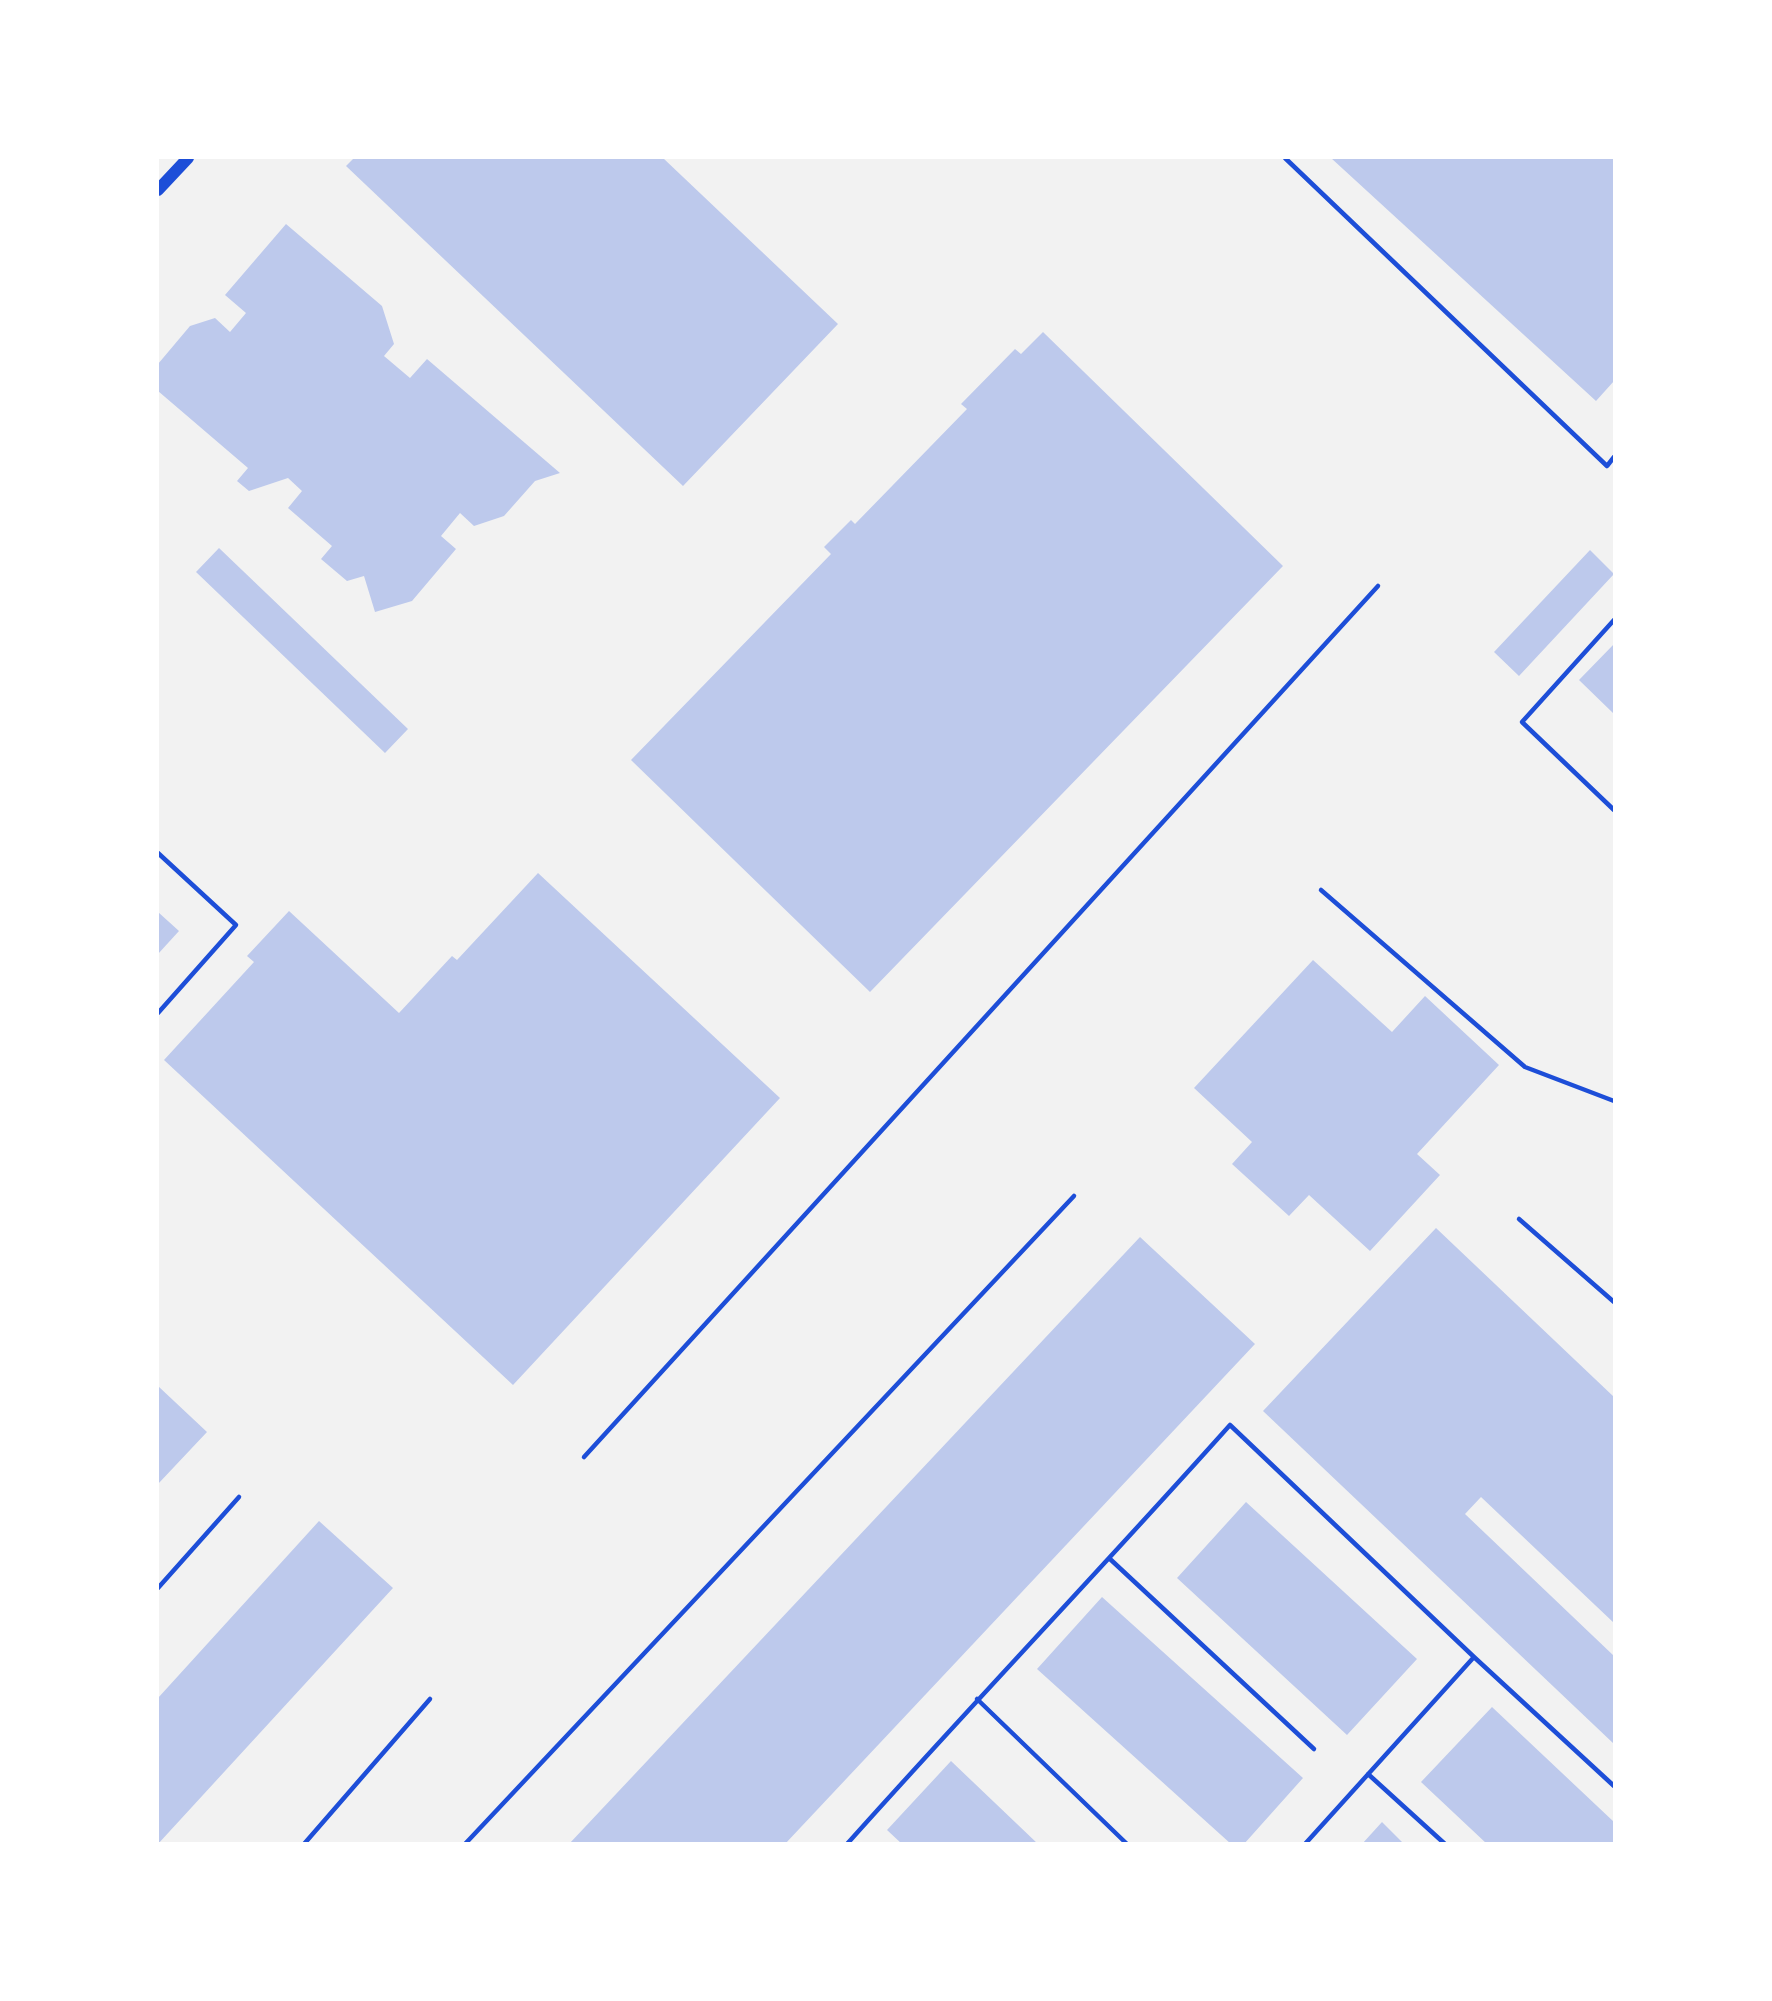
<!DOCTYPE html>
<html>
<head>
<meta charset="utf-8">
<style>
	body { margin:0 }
	#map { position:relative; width:1772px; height:2001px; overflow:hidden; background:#f2f2f2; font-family:Mulish,sans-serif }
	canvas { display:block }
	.frame { position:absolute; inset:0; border:159px solid #fff; pointer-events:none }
</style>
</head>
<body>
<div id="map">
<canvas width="1772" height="2001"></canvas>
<div class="frame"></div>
</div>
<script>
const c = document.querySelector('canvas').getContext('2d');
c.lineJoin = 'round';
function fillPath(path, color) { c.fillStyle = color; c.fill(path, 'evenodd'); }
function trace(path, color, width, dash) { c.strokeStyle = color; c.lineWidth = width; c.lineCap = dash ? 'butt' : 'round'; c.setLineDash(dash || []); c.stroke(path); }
const building = new Path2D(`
	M354 158H663L838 324 683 486 346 166Z
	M1331 158H1614V381L1596 401Z
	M286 224 382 306 394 344 384 356 410 378 427 359 560 473 535 481 504 516 474 526 460 513 441 536 456 549 412 601 375 612 364 576 347 581 321 559 332 546 288 508 302 491 288 478 249 491 237 481 248 468 158 391V364L190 326 215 318 230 332 246 313 225 295Z
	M1043 332 1283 566 870 992 631 760 831 554 824 547 851 520 855 524 967 409 961 404 1015 349 1021 354Z
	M219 548 408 729 385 753 196 572Z
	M1590 550 1614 574 1519 676 1494 652Z
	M1614 644V714L1579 680Z
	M538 873 780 1098 513 1385 164 1060 254 962 247 956 289 911 399 1013 452 956 457 960Z
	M158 912 179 931 158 954Z
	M1313 960 1392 1032 1425 996 1499 1065 1417 1154 1440 1175 1370 1251 1309 1195 1289 1216 1232 1164 1252 1142 1194 1088Z
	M1436 1228 1614 1397V1623L1481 1497 1465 1514 1614 1656V1744L1263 1411Z
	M1140 1237 1255 1344 785 1844H569Z
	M158 1386 207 1432 158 1484Z
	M1246 1502 1417 1659 1347 1735 1177 1578Z
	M319 1521 393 1588 158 1844V1698Z
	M1102 1597 1303 1778 1244 1844H1231L1037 1669Z
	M1492 1707 1614 1822V1844H1487L1421 1782Z
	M951 1761 1038 1844H902L887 1830Z
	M1382 1822 1404 1844H1362Z`);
const service = new Path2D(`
	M1285 158 1607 466 1614 457
	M1614 620 1522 722 1614 810
	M158 853 236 925 158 1013
	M1321 890 1525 1067 1614 1101
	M1519 1219 1614 1302
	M584 1457 1378 586
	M1110 1559 1314 1749
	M158 1588 239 1497
	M977 1699 1127 1844
	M1368 1774 1445 1844
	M304 1844 430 1699
	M465 1844 1074 1196
	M847 1844C973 1703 1104 1566 1230 1425L1474 1657 1614 1786
	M1305 1844 1474 1657`);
const secondary = new Path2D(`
	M158 190 188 158`);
fillPath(building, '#bdc9ec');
trace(service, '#1d4ed8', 4.5);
trace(secondary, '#1d4ed8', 12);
</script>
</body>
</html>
